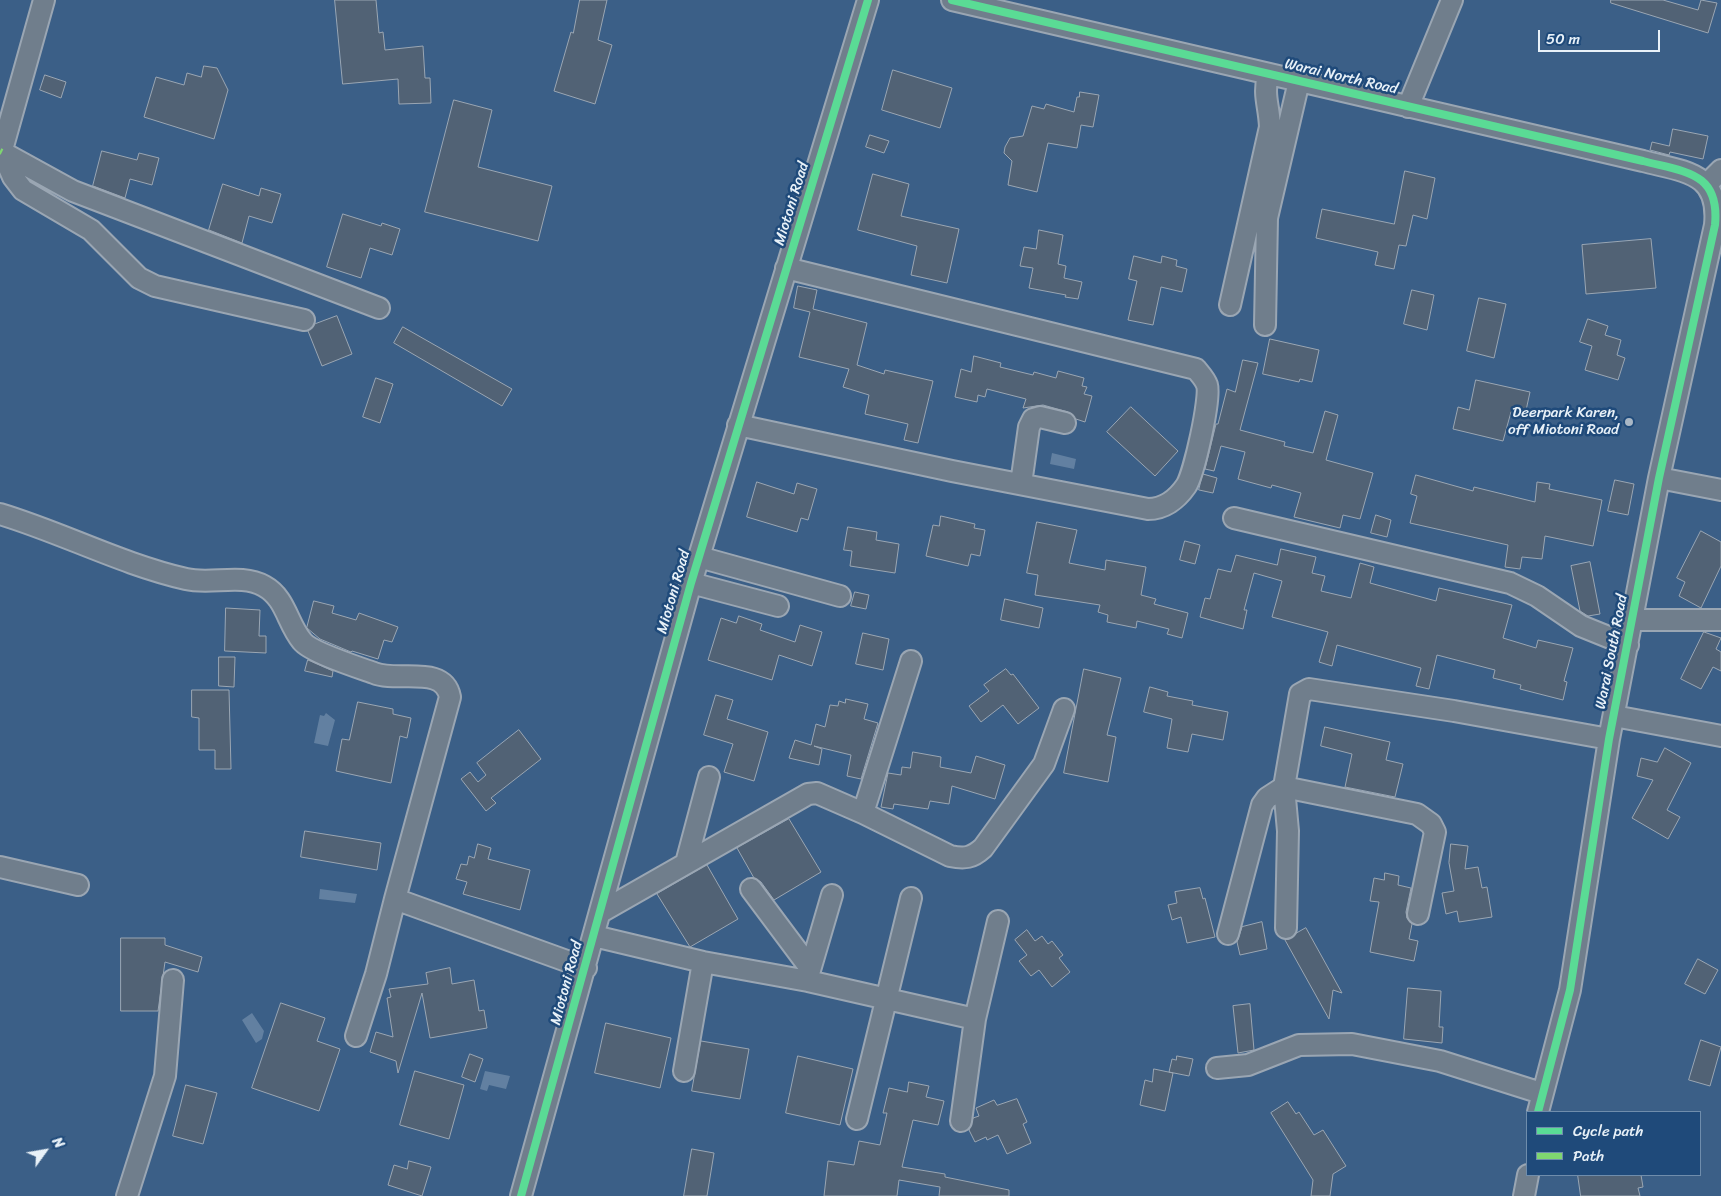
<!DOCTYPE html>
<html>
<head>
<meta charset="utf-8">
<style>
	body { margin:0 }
	#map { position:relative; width:1721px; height:1196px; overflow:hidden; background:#344b65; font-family:Sriracha,sans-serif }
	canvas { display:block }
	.legend { position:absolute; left:1526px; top:1111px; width:175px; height:65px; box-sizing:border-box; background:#1f4a7a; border:1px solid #6f8dac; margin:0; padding:6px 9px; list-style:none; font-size:15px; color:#e8f1f8 }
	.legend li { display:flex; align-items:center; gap:10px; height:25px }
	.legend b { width:25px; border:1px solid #6f8dac }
	.north { position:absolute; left:20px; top:1126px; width:50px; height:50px; -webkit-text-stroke:4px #1f4a7a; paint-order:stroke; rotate:58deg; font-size:14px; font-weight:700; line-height:20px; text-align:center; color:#e8f1f8 }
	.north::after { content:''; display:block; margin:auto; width:18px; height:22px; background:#e8f1f8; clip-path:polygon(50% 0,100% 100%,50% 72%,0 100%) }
	.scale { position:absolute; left:1538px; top:30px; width:122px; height:22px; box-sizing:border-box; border:2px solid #e8f1f8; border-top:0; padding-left:6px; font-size:15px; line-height:18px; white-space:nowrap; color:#e8f1f8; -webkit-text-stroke:4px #1f4a7a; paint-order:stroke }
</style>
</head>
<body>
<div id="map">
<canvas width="1721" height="1196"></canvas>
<ul class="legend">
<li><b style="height:6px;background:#5adb95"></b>Cycle path</li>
<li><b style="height:6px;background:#7fd670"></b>Path</li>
</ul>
<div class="north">N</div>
<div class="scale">50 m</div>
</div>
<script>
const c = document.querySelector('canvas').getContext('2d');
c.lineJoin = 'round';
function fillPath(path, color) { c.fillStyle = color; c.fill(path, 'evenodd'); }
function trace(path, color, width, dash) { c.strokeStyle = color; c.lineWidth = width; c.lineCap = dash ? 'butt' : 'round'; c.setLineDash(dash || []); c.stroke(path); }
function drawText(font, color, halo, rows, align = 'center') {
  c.font = font + ' Sriracha,sans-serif'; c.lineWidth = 5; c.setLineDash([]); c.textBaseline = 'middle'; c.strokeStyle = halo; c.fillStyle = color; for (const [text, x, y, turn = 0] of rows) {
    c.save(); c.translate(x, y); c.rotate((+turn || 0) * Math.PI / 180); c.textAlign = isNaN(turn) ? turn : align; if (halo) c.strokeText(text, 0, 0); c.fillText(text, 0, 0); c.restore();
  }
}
const green = new Path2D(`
	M0 0H1721V1196H0ZM1527 1112H1700V1175H1527Z`);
const water = new Path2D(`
	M1052 453 1076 459 1074 469 1050 464Z
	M326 713 335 720 328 746 314 743 320 715 324 716Z
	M320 889 357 894 355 903 319 899Z
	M252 1013 264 1031 262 1039 256 1043 242 1020Z
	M485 1071 510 1076 506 1089 489 1085 487 1091 480 1089Z`);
const building = new Path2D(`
	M335 0H376L379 33 383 32 385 50 423 46 425 78H430L431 103 399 104 398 79 343 84Z
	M580 0H607L598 40 612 45 595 104 554 91 571 32 573 33Z
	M1611 0H1663L1698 10 1701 0 1717 3 1708 33 1611 3Z
	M204 66 217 68 228 90 214 139 144 117 156 77 184 85 187 73 201 77Z
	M893 70 952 88 940 128 882 110Z
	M45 75 66 82 61 98 40 90Z
	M1080 92 1099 95 1093 127 1081 125 1077 148 1048 143 1037 192 1008 185 1012 161 1004 153 1005 147 1010 138 1023 136 1032 106 1044 109 1046 104 1074 112 1077 97H1079Z
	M454 100 492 110 478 167 552 186 538 241 425 212Z
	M1673 129 1708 136 1703 159 1670 152 1669 155 1650 150 1652 142 1669 146Z
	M870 135 889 141 884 153 866 147Z
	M102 151 137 160 139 153 159 158 152 185 130 179 125 198 93 186Z
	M1405 171 1435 178 1427 219 1413 215 1406 246 1399 245 1394 269 1375 265 1378 252 1316 238 1322 209 1394 224Z
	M873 174 909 184 901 216 959 229 947 283 911 275 917 246 858 230Z
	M223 184 259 196 261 188 281 194 272 223 249 216 242 243 209 230Z
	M343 214 381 226 382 223 400 229 392 255 370 248 361 278 327 267Z
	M1039 230 1063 235 1058 264 1066 266 1064 278 1082 282 1078 299 1065 297 1066 295 1029 288 1033 268 1020 266 1024 247 1036 249Z
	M1651 239 1656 288 1586 294 1582 245Z
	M1134 256 1161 263 1162 256 1177 260 1176 266 1187 269 1182 292 1161 287 1153 325 1128 320 1137 281 1129 279Z
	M798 286 817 290 813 309 867 323 857 365 884 374 885 370 933 381 918 443 904 440 908 424 865 414 869 395 843 387 849 369 799 357 810 312 794 308Z
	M1412 290 1434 295 1427 330 1404 324Z
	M1479 298 1506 304 1494 358 1467 351Z
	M337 316 352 354 322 366 308 331 315 324Z
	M1588 319 1608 326 1605 335 1621 340 1617 355 1625 358 1618 380 1585 370 1592 346 1580 342Z
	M403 327 512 389 502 406 394 343Z
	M1270 339 1319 350 1312 382 1300 379 1299 382 1263 374Z
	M974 356 1001 363 1000 367 1033 375 1034 372 1056 378 1058 371 1084 378 1082 386 1087 387 1084 394 1092 396 1085 422 1076 419 1068 412 1043 405 1023 408 1026 399 987 389 985 397 978 395 977 402 955 397 961 369 971 372Z
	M1243 360 1258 363 1240 430 1285 442 1284 446 1313 453 1325 411 1338 415 1326 460 1373 473 1360 519 1343 515 1340 528 1294 517 1301 493 1272 485 1271 488 1238 479 1245 452 1221 446 1214 471 1205 469 1216 424H1218L1227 389 1235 392Z
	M376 378 393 384 380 423 363 417Z
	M1476 380 1530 392 1525 415 1511 412 1503 441 1453 429 1458 407 1469 410Z
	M1131 407 1178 451 1155 476 1107 432Z
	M1203 474 1217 478 1213 493 1199 490Z
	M1416 475 1473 491 1474 487 1535 502 1537 482 1550 484 1549 489 1602 500 1593 546 1545 536 1542 559 1522 557 1520 569 1505 567 1508 545 1410 523 1417 496 1411 494Z
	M1615 480 1634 484 1628 515 1608 511Z
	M757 482 794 494 797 483 817 489 808 520 801 518 797 532 747 517Z
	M1376 515 1391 520 1387 537 1371 533Z
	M941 516 975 524 974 528 985 530 980 556 971 554 968 566 926 556 933 525 939 526Z
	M1037 522 1077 530 1069 563 1105 570 1106 560 1146 567 1141 595 1156 599 1154 604 1188 613 1182 638 1167 634 1169 629 1137 621 1136 628 1107 622 1108 615 1098 612 1100 605 1035 595 1038 575 1027 573Z
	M848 527 877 532 876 540 899 544 895 573 850 566 852 551 844 550Z
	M1701 531 1721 542V566L1701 608 1679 596 1685 582 1677 578Z
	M1185 541 1200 545 1195 564 1180 560Z
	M1281 549 1316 557 1312 573 1325 576 1321 591 1351 598 1360 563 1374 567 1370 583 1436 601 1439 588 1512 605 1503 638 1536 648 1538 640 1573 648 1564 681 1567 682 1563 700 1520 689 1521 685 1493 678 1495 670 1437 655 1429 689 1416 686 1421 668 1337 645 1332 666 1319 662 1328 632 1272 617 1282 581 1254 573 1244 610H1247L1243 629 1200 617 1205 598 1210 599 1218 569 1231 572 1236 555 1277 565Z
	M1590 562 1600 614 1588 616 1580 611 1571 566Z
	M855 592 869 595 866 609 851 606Z
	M1005 599 1043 608 1039 628 1001 620Z
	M314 601 334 606 332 613 356 620 359 613 398 627 392 642 384 640 378 659 352 651 351 652 320 639 307 628Z
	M226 608 260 610 259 636H266V653L225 651Z
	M739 616 762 624 760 630 795 642 800 625 822 632 812 666 779 655 772 680 708 660 721 618 736 623Z
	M1704 632 1721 638 1716 649 1721 652V671L1713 667 1701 689 1681 679Z
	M863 633 889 639 883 670 856 664Z
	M219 657H235L234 687 219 686Z
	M308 660 333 671 332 677 305 671Z
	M1006 669 1011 675 1013 674 1039 708 1018 724 1003 705 981 722 969 706 989 691 984 685Z
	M1084 669 1121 678 1107 735 1116 737 1108 782 1064 773Z
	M1150 687 1168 692 1167 696 1193 701 1192 705 1228 712 1223 740 1192 734 1188 752 1167 748 1172 719 1144 712Z
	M192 690H229L231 769H215V750H199V718L192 717Z
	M716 695 733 700 727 719 768 732 754 781 724 772 733 744 704 735Z
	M846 699 868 704 864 719 878 723 861 779 847 776 851 755 814 746 822 749 819 765 789 758 795 740 811 745 816 724 825 727 830 705 838 706 839 701 845 703Z
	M358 702 393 709V714L411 718 407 738 400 736 391 783 336 771 342 739 349 740Z
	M1325 727 1390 742 1386 760 1403 764 1395 797 1345 787 1352 754 1321 746Z
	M519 730 541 759 491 798 496 803 486 811 461 779 470 772 478 782 486 775 477 763Z
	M1665 748 1691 763 1667 810 1680 817 1668 839 1632 818 1653 780 1637 776 1641 758 1657 762Z
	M913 752 941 757 940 767 971 773 976 756 1005 765 995 799 952 786 949 804 930 801 928 809 894 804 893 809 881 807 888 773 901 775 902 767 910 768Z
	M789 819 821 872 774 900 761 882 754 878 737 848Z
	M305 831 381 843 377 870 301 857Z
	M478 844 491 848 488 859 530 870 520 910 463 894 467 882 456 879 461 864 467 865 469 856 474 858Z
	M1451 844 1468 846 1465 869 1478 867 1482 888 1487 887 1492 917 1459 922 1457 911 1446 914 1442 893 1454 891 1449 863Z
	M707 865 738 919 690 947 657 894Z
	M1385 873 1399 876 1398 885 1411 888 1406 912 1407 918 1412 924 1409 939 1418 941 1414 961 1370 952 1379 902 1370 901 1374 878 1384 880Z
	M1200 888 1203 899 1205 898 1215 937 1187 943 1181 917 1172 920 1168 905 1177 903 1175 892Z
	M1262 922 1267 949 1240 955 1237 942 1242 927Z
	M1306 928 1342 993 1333 990 1329 1019 1285 940Z
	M1027 930 1035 941 1042 936 1048 944 1052 941 1063 955 1059 958 1070 972 1052 987 1039 970 1031 976 1019 961 1027 955 1015 940Z
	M121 938H165V945L202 957 198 972 165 962 158 1011H121Z
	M1698 959 1718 970 1705 994 1685 984Z
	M450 968 452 984 474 980 479 1011 484 1010 487 1028 430 1038 422 993 398 1073 396 1061 370 1052 376 1032 393 1037 387 998 391 997 389 989 428 984 426 973Z
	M1408 988 1441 991 1439 1027H1443L1442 1043 1404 1039Z
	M281 1003 325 1018 317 1041 340 1049 319 1111 252 1088Z
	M1250 1004 1254 1050 1238 1053 1233 1006Z
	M606 1023 671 1038 660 1088 595 1073Z
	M1701 1040 1721 1047 1710 1086 1689 1080Z
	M701 1041 749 1049 740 1099 692 1091Z
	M470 1054 483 1059 475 1082 462 1077Z
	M798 1056 853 1069 840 1125 786 1113Z
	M1177 1056 1193 1059 1189 1076 1169 1072 1172 1059 1176 1060Z
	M1154 1069 1173 1073 1165 1111 1140 1105 1145 1080 1152 1082Z
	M415 1071 464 1085 449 1139 400 1125Z
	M909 1082 929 1086 926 1097 944 1101 938 1125 913 1120 902 1167 945 1174V1177L1009 1190V1196H939L940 1187 899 1180 897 1196H824L828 1161 854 1165 859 1141 880 1145 887 1113H883L889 1088 907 1092Z
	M186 1085 217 1093 203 1144 173 1136Z
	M1017 1099 1027 1122 1023 1124 1031 1143 1007 1154 998 1135 987 1140 986 1137 975 1142 969 1130 973 1118 979 1116 976 1108 994 1100 997 1105Z
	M1288 1102 1296 1114 1299 1112 1314 1135 1323 1130 1346 1166 1333 1174 1330 1196H1311L1313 1180 1271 1113Z
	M692 1149 714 1153 707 1196H684Z
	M409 1161 431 1167 422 1196 388 1185 394 1165 407 1169Z
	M1578 1175H1641L1643 1187 1638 1188 1640 1196H1581Z`);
const minor = new Path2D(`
	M952 0 1643 161C1685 172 1720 172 1715 225L1659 478 1609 739 1570 990 1538 1112
	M1408 107 1452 0
	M2 152 73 191 379 308
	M2 152 13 177 23 190 91 230 139 278 155 286 304 320
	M0 157 44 0
	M1707 184 1721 170
	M1230 305 1270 127C1269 104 1263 97 1268 74
	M1265 325 1267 218 1299 81
	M738 425 952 471 1148 509C1164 509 1177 499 1186 486 1194 474 1211 398 1207 385 1205 379 1200 374 1196 369L786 268
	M1659 478 1721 490
	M1021 484 1029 427 1033 419 1040 417 1065 423
	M0 514C63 533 121 564 186 579 211 585 241 573 264 586 286 598 287 623 302 641 310 652 360 668 374 673 397 683 444 664 450 697L395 899 586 968
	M1234 518 1510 583 1537 596 1581 626 1628 645
	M699 557 840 596
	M691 583 778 606
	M1632 620H1721
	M1614 716 1721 736
	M863 813 950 856C965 859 972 858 983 848L1044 764 1064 709
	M686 863 709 777
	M0 867 78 885
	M751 889 810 968
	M601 912 808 794 817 793 863 813 911 661
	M1286 928 1288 831 1284 787 1417 814 1431 824 1435 832 1418 914
	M1228 934 1262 805 1267 798 1284 787 1300 694 1309 689 1454 711 1609 739
	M594 936 703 962 808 981 975 1019
	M808 977 832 895
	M356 1036 376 974 395 899
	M1217 1068 1248 1065 1299 1045 1352 1044 1440 1061 1541 1093
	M684 1071 703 962
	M857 1119 911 898
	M961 1121 975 1019 998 921
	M127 1196 165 1076 173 980
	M521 1196 691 583 868 0
	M1524 1196 1528 1175`);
const quiet = new Path2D(`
	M0 151 2 152`);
const cycleway = new Path2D(`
	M952 0 1643 161C1685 172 1720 172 1715 225L1659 478 1609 739 1570 990 1538 1112
	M521 1196 691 583 868 0`);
const markers = [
	[1629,422,5,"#a9b7c5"]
];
const streetNames = [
	["Warai North Road",1341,77,13],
	["Miotoni Road",792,204,-73],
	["Miotoni Road",674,592,-74],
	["Warai South Road",1612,652,-79],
	["Miotoni Road",567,983,-75]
];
const poiNames = [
	["Deerpark Karen,",1619,413],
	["off Miotoni Road",1619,430]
];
fillPath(green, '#3b5f87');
fillPath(water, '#6280a1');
fillPath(building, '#516275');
trace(building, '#9aa6b3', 1);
trace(minor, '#9aa6b3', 24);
trace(minor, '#707e8c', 20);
trace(quiet, '#7fd670', 6, [12, 6]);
trace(cycleway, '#5adb95', 8);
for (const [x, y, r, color] of markers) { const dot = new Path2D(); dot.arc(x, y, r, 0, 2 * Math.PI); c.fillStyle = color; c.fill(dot); trace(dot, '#1f4a7a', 2); }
drawText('15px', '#e8f1f8', '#1f4a7a', streetNames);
drawText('15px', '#e8f1f8', '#1f4a7a', poiNames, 'right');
</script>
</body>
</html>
